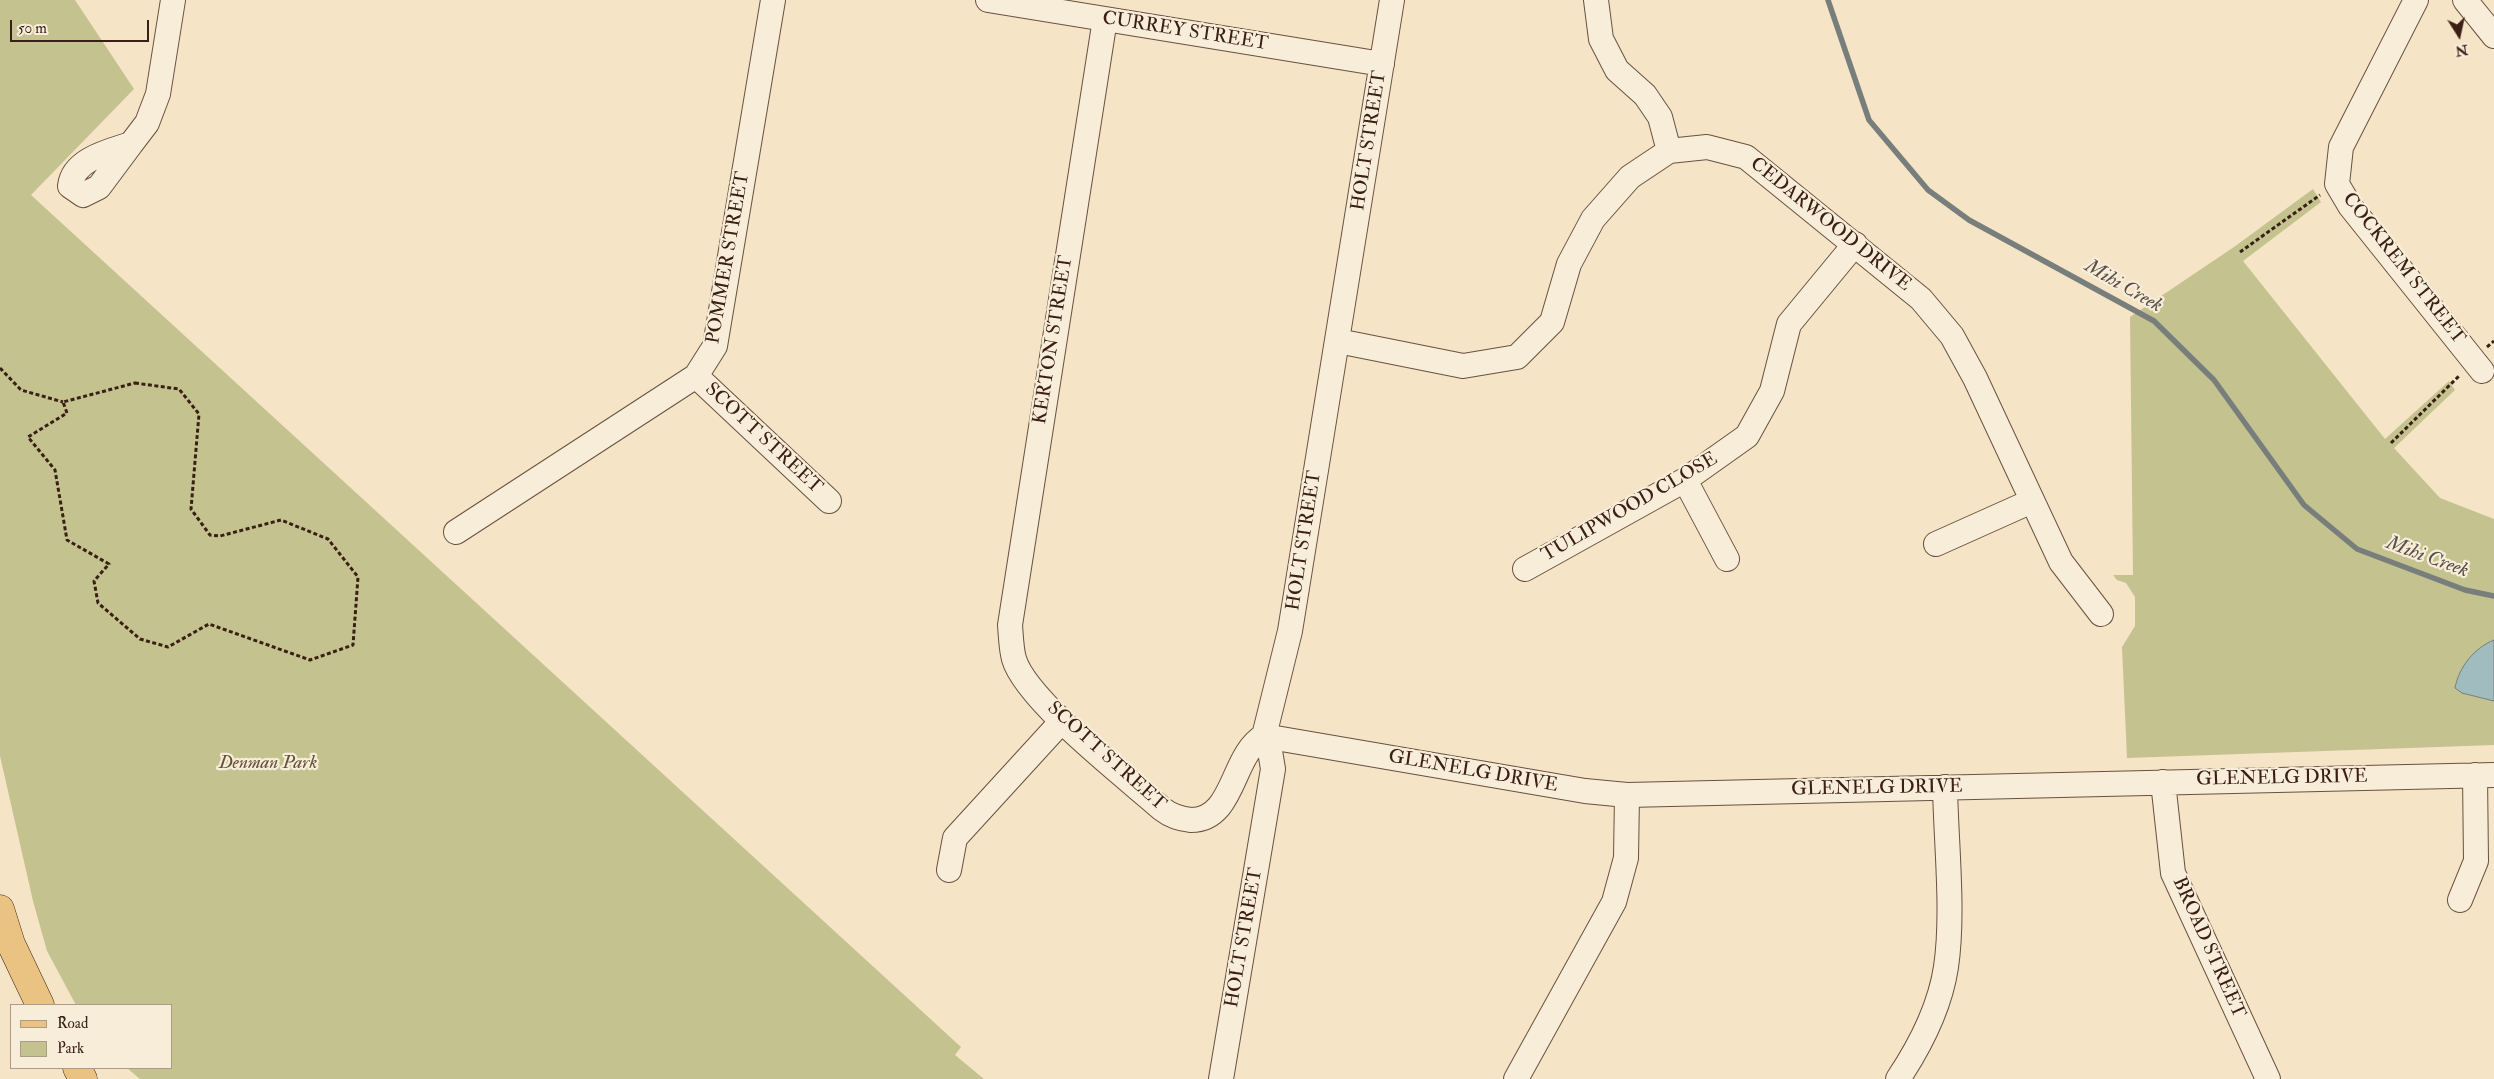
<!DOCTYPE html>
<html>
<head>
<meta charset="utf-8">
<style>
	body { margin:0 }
	#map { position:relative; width:2494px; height:1079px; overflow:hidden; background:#f5e4c5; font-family:"IM FELL Double Pica",serif }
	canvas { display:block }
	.legend { position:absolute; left:10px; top:1004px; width:162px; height:65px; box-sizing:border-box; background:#f8edd9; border:1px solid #ac9b8a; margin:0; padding:6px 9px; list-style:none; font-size:15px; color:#3a2014 }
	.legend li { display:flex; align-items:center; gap:10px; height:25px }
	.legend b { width:25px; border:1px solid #ac9b8a }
	.north { position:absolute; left:2434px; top:10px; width:50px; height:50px; -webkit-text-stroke:4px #f8edd9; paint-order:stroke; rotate:170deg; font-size:14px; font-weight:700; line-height:20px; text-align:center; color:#3a2014 }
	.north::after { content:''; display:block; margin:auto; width:18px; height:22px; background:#3a2014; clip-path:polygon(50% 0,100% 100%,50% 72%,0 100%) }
	.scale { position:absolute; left:10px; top:20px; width:139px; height:22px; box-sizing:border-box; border:2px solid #3a2014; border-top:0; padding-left:6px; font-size:15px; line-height:18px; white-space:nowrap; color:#3a2014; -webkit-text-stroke:4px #f8edd9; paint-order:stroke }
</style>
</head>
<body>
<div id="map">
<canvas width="2494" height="1079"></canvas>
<ul class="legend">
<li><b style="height:6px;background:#eac282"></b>Road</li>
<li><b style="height:14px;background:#c4c28f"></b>Park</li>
</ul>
<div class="north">N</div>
<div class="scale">50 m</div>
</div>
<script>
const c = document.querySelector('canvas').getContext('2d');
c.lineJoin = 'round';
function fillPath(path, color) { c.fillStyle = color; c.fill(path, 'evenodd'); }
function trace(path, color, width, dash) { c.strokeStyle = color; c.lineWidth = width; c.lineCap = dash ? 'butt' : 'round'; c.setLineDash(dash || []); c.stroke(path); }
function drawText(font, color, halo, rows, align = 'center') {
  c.font = font + ' "IM FELL Double Pica",serif'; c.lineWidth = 4.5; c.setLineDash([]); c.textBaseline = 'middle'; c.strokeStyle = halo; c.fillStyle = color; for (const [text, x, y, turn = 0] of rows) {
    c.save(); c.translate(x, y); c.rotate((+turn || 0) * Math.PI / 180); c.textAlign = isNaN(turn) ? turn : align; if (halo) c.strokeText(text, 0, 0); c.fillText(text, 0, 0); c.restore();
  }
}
const green = new Path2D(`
	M0 0H75L134 89 31 195 961 1047 955 1055 984 1079H140L127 1068H171V1005H76L47 951 33 901 0 756Z
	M2313 189 2321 202 2243 261 2385 439 2449 381 2455 390 2394 448 2440 498 2494 519V745L2127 758 2122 647 2135 626V597L2126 583 2117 580 2113 575H2133L2130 317 2234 247Z`);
const water = new Path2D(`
	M2494 640V701L2462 693 2455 688C2459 667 2474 648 2494 640Z`);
const stream = new Path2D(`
	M1828 0 1869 120 1928 190 1969 220 2154 321 2214 380 2304 505 2357 549 2465 590 2494 596`);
const path = new Path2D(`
	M2240 252 2320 195
	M2487 347 2494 341
	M0 368 21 390 63 402
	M135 383 179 389 199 414 191 509 210 535 220 536 281 520 328 539 358 577 353 645 310 660 209 624 168 647 140 639 98 603 94 581 109 564 67 540 55 470 28 437 67 413 63 402Z
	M2391 443 2460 375`);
const minor = new Path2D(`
	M988 0 1382 64
	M1596 0 1601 39 1617 70 1645 95 1660 117 1669 151
	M2416 0 2341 147 2337 184 2350 206 2482 371
	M2465 0 2494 36
	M1105 19 1010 625C1011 636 1011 648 1014 659 1026 700 1127 778 1162 809 1171 816 1180 819 1191 820 1235 820 1231 755 1264 736
	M131 144 99 187 83 195 70 186C73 159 110 151 131 144Z
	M131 144 147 123 158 94 173 0
	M1338 341 1463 366 1517 357 1552 322 1569 264 1593 219 1630 177 1669 151 1707 147 1746 157 1921 299 1952 336 1975 378 2061 562 2101 614
	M696 376 829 501
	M1685 480 1727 559
	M456 532 696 376 715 346 773 0
	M1936 544 2032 501
	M1525 569 1685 480 1747 436 1772 391 1789 324 1855 244
	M1264 736 1585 791 1627 795 2494 775
	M2163 782 2173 873 2268 1079
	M949 870 955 838 1062 721
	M2460 900 2476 861 2475 775
	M1221 1079 1273 769 1270 751 1264 736 1290 631 1392 0
	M1516 1079 1614 902 1626 858 1627 795
	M1898 1079C1920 1046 1940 1007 1946 967 1954 913 1946 843 1945 787`);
const major = new Path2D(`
	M0 909 11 944 40 1005
	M77 1068 83 1079`);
const streetNames = [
	["CURREY STREET",1185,32,9],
	["HOLT STREET",1370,141,-81],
	["CEDARWOOD DRIVE",1830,225,39],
	["POMMER STREET",729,258,-80],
	["COCKREM STREET",2403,269,52],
	["KERTON STREET",1054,340,-81],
	["SCOTT STREET",763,439,43],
	["TULIPWOOD CLOSE",1630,508,-30],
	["HOLT STREET",1305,541,-81],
	["SCOTT STREET",1106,757,42],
	["GLENELG DRIVE",1473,772,10],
	["GLENELG DRIVE",2282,779,-1],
	["GLENELG DRIVE",1877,789,-1],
	["HOLT STREET",1245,938,-80],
	["BROAD STREET",2208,948,66]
];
const parkNames = [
	["Denman Park",268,764]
];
const waterNames = [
	["Mihi Creek",2123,287,30],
	["Mihi Creek",2427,558,20]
];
fillPath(green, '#c4c28f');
fillPath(water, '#a1bcbf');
trace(water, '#787e7b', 1);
trace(stream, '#787e7b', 5.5);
trace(minor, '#695140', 26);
trace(major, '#3a2014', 29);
trace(path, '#3a2014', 3, [4, 2.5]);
trace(minor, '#f8edd9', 24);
trace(major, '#eac282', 28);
drawText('19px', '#3a2014', '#f8edd9', streetNames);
drawText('italic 19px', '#635139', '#f8edd9', parkNames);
drawText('italic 20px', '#594f47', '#f8edd9', waterNames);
</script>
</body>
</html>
